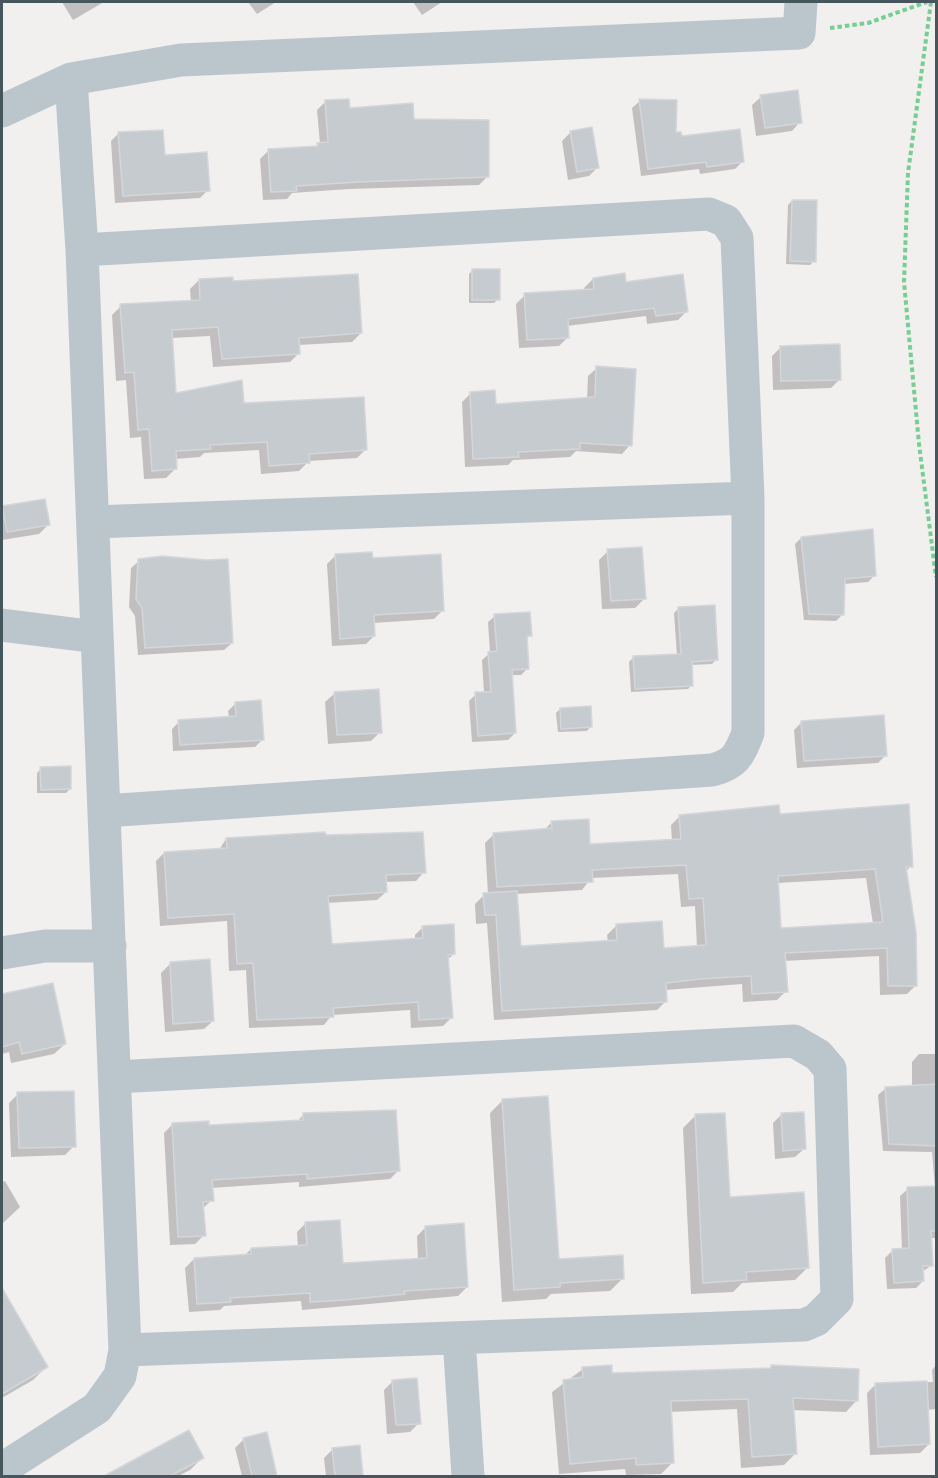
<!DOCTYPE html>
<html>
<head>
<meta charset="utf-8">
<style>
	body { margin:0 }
	#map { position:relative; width:938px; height:1478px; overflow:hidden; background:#f2efef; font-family:"DM Sans",sans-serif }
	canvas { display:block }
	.frame { position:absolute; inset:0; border:3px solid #46565d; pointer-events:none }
</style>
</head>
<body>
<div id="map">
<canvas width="938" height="1478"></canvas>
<div class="frame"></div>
</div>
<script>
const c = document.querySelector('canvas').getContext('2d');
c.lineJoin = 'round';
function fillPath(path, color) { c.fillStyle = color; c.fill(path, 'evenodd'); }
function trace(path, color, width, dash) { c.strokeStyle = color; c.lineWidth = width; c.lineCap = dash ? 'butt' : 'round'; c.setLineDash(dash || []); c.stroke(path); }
const shadow = new Path2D(`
	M62 2H104L73 20Z
	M248 2H276L257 14Z
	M413 2H442L422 15Z
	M761 97 800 122 792 131 756 136 752 105Z
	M326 101 348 109 412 121 487 177 479 185 349 189 292 193 287 199 263 200 260 159 269 150 315 148 320 144 317 110Z
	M640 101 674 134 743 161 735 169 700 174 699 169 641 176 632 108Z
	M571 132 598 167 589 176 568 180 562 141Z
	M119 133 163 157 208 190 200 198 115 203 111 141Z
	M792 201 814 261 810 265 786 264 788 205Z
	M473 270 498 299 494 303H469V274Z
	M593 279 625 283 687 311 678 320 647 324 646 316 567 326 568 337 559 346 519 348 516 304 525 295 585 291 584 288Z
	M199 280 232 282 361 333 352 342 298 345 299 353 290 362 213 367 210 336 171 338 175 395 243 405 366 449 357 458 309 461 299 471 261 474 259 450 204 453 200 457 175 459V469L166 478 144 479 141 437 130 438 126 380 116 381 112 315 121 306 191 302 190 289Z
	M781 347 840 379 831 388 773 390 772 356Z
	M597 368 630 445 622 454 576 451 570 457 513 460 508 465 465 467 462 402 471 393 494 406 587 399 588 376Z
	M44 501 48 525 39 534 2 540V507Z
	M801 538 874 576 868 582 844 584 843 614 836 621 804 620 795 544Z
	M608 551 644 599 635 608 602 609 599 560Z
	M335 556 371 560 443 610 434 619 373 623 374 636 366 644 332 646 327 564Z
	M139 561 232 643 224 650 138 655 135 616 129 607 131 568Z
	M678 609 716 660 712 664 691 665 692 685 688 689 631 692 629 662 633 658 677 656 674 613Z
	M495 616 530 635 526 640 528 668 521 675H511L515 733 508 740 472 742 469 701 476 694 484 693 482 660 490 653 488 622Z
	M334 694 380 732 371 741 328 744 325 702Z
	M236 703 262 740 255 747 173 751 172 729 179 722 229 718 228 711Z
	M560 709 591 726 587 731 558 732 556 713Z
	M802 722 886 755 878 763 797 768 794 730Z
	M41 769 70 789 66 793H37V773Z
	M680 816H779L911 866 905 872 916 985 907 994 880 995 879 956 784 961 786 991 777 1000 743 1002 742 984 665 990 666 1001 657 1010 494 1020 487 923 476 924 475 904 484 895H488L485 843 494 834 544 830 552 822 589 846 672 841 671 825ZM678 874 681 907 695 906 697 947 662 949 616 926 607 935 608 942 520 947 516 894 582 890 591 878ZM866 878 873 924 779 930 777 883Z
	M324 837 424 872 416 881 385 882 386 892 377 900 327 903 330 945 415 940V935L423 927 454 954 447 960 451 1018 443 1026 411 1028 410 1010 332 1015 324 1025 249 1028 246 970 229 971 227 921 160 926 156 861 164 853 219 850 226 839Z
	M170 964 213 1021 204 1029 165 1032 161 973Z
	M5 998 65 1044 54 1054 11 1063 9 1052 2 1054V999Z
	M919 1054H936V1238H930L932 1265 922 1272 923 1281 916 1288 887 1289 885 1258 892 1251 902 1250 900 1196 908 1189 935 1188 932 1152 883 1151 878 1095 886 1088 912 1087V1062Z
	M18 1094 74 1146 65 1155 11 1157 9 1103Z
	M503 1100 557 1261 623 1278 610 1291 551 1294 546 1299 502 1302 490 1113Z
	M782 1114 804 1149 795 1157 775 1159 773 1123Z
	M303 1115 398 1171 390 1179 299 1187V1182L211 1188 212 1200 202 1209 204 1235 195 1244 170 1245 164 1133 172 1125 208 1127 297 1122Z
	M695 1116 729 1198 808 1267 795 1280 742 1283 733 1292 691 1294 683 1128Z
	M5 1181 20 1207 2 1224V1182Z
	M306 1223 341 1265 418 1260 417 1236 426 1227 467 1287 458 1296 302 1310 301 1301 224 1306 220 1310 189 1312 185 1268 194 1259 244 1256 251 1249 298 1247 297 1232Z
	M2 1291 46 1367 33 1380 2 1398Z
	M936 1365V1409L927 1410 929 1444 920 1453 870 1455 867 1393 876 1384 933 1382 932 1370Z
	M772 1366 857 1400 846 1412 792 1410 796 1453 784 1465 741 1468 737 1409 670 1412 672 1463 661 1474 626 1475 625 1469 559 1474 552 1392 583 1369 611 1374 769 1369Z
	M393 1381 419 1423 410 1432 387 1434 384 1390Z
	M265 1434 275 1476H242L235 1448 244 1439Z
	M358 1447 361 1476H326L324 1458 333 1449Z
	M202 1458 190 1470 178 1476H117L129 1464Z`);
const building = new Path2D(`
	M798 90 802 123 765 128 760 95Z
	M349 99 350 108 413 103 414 119 489 120V177L358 182 296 186 297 191 271 192 268 149 318 146 317 143 328 142 325 100Z
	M639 99 677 100 676 132H681L682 136 740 129 744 162 707 167 706 162 648 169Z
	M592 127 599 168 577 172 570 131Z
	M163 130 165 155 207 152 210 191 123 196 118 132Z
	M792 200H817L816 262 790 261Z
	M472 269H500V300H472Z
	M625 273 626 282 683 274 688 312 656 316 654 308 568 319 569 338 527 340 524 293 594 289 593 278Z
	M358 274 362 333 299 338 300 354 222 359 218 327 172 330 176 393 242 380 244 403 364 397 367 450 309 454 310 463 269 466 267 442 210 445 211 449 176 451 177 469 152 471 149 429 138 430 134 372 125 373 120 304 200 300 199 279 233 277V281Z
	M840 344 841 380 781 381 780 346Z
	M596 366 636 369 632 446 580 443V449L518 452 519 457 473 459 470 392 495 390 496 404 595 397Z
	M45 499 50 525 7 532 2 506Z
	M873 529 876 576 845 579 844 615 809 614 801 537Z
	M642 547 646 599 611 601 607 549Z
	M372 552 373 558 441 554 444 611 374 615 375 636 340 639 335 554Z
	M162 556 206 560 228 559 233 643 145 648 142 608 136 599 138 559Z
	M715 605 718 660 692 662 693 686 635 689 633 656 681 654 678 607Z
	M530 612 532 636H527L529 669 512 670 516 733 478 736 475 692H491L488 652 497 651 494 614Z
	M379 689 382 733 337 735 334 692Z
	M261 700 264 740 180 745 178 720 236 716 235 702Z
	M591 706 592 727 561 729 560 708Z
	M884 715 887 756 804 761 801 721Z
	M71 766V789L41 790 40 767Z
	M909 804 913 867H906L916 932 917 986H888L887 948 785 953 788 992 752 994 751 976 700 979 666 983 667 1002 502 1011 496 915H485L483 893 517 891 521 946 617 940 616 924 662 921 664 948 706 945 703 898 689 899 686 865 592 870 593 882 497 887 493 833 552 828 551 821 589 819 590 844 681 839 679 815 779 805 780 814ZM875 869 883 922 781 928 778 876Z
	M325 832 326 835 423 832 426 873 386 875 387 892 328 896 332 944 423 938 422 926 454 924 455 954 448 955 453 1018 419 1020 418 1002 333 1008 334 1017 257 1020 253 963 237 964 234 914 168 918 164 852 227 848 226 838Z
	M210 959 214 1021 173 1024 170 962Z
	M53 983 66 1044 22 1054 19 1042 2 1047V994Z
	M936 1084V1146L889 1144 885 1087Z
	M74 1091 76 1147 19 1148 17 1092Z
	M548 1096 559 1259 623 1255 624 1279 560 1283V1287L514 1290 502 1099Z
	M396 1110 400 1171 307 1179V1174L212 1180 214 1201 203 1202 206 1236 178 1237 172 1123 209 1121V1125L303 1120V1113Z
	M804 1112 806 1149 783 1151 781 1113Z
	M725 1113 730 1197 804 1192 809 1268 746 1272 747 1280 703 1283 695 1114Z
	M936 1186V1231H931L933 1266H923L924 1281 894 1283 892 1249 909 1248 907 1187Z
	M340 1220 343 1263 427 1258 425 1226 464 1223 468 1287 404 1291 405 1294 345 1300 310 1302V1293L230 1298 231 1302 197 1304 194 1258 251 1254V1248L307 1245 305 1222Z
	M2 1288 48 1367 2 1394Z
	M612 1365V1373L771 1368V1365L859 1369 858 1401 793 1398 797 1454 752 1457 748 1399 671 1401 674 1463 636 1465V1458L570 1464 563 1380 583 1377 582 1367Z
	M417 1378 421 1424 396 1425 392 1380Z
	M927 1381 930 1444 878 1447 875 1383Z
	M189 1430 204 1458 170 1476H104Z
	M267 1432 277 1476H252L243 1438Z
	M360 1445 363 1476H335L332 1448Z`);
const path = new Path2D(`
	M931 2 908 173 904 282 919 444 936 577
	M830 28 868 23 927 2`);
const street = new Path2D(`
	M2 111 71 79 181 60 799 33 801 2
	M82 250 709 214 726 221 737 238 748 498V733C739 755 736 764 712 770L104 811
	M93 522 748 498
	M2 625 97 637
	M2 953 45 946H110
	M115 1077 794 1041 818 1055 830 1069 837 1299 816 1320 804 1325 125 1350
	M459 1338 468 1476
	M2 1469 97 1408 120 1376 125 1350 82 250 71 79`);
fillPath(shadow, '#0003');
fillPath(building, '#c6cbcf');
trace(building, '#d3d6db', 1.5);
trace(path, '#73cf92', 4, [4.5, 3]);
trace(street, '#bac6cc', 33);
</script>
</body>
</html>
